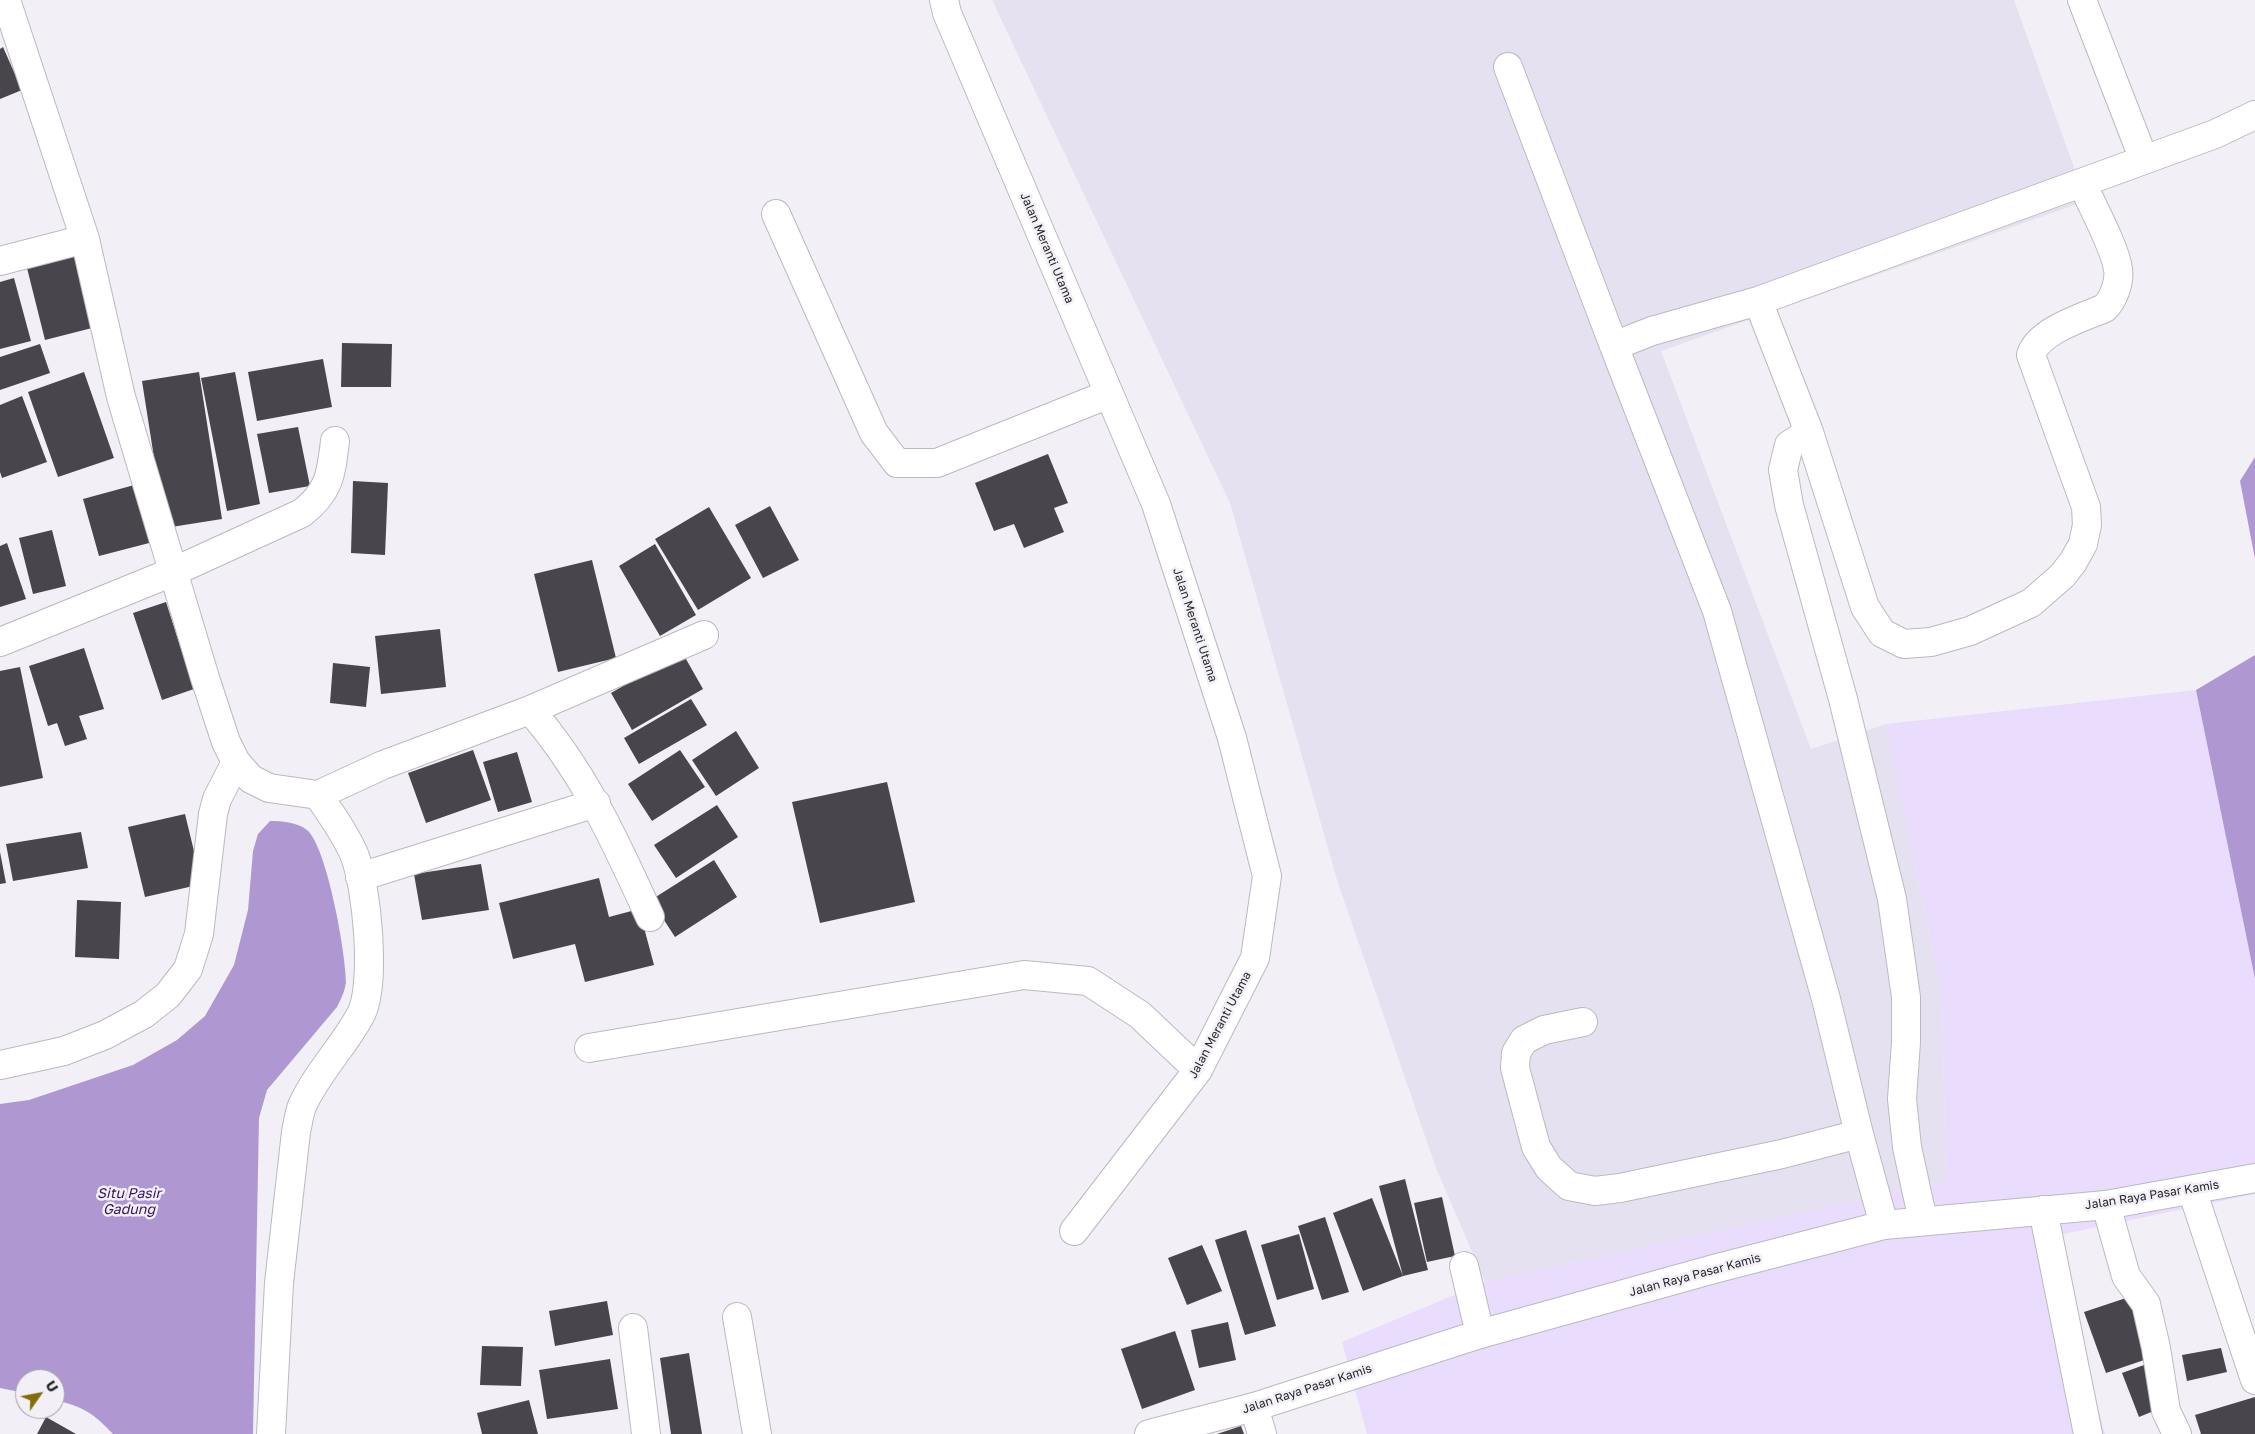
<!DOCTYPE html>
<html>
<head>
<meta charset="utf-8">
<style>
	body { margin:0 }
	#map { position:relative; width:2255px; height:1434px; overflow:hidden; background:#f2eff7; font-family:"Golos Text",sans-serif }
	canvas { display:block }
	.north { position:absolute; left:15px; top:1369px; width:50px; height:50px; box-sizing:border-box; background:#f2eff7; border:1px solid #a19fa5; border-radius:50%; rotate:57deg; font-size:14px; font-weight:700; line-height:20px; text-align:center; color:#272629 }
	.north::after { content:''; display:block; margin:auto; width:18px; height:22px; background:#846c09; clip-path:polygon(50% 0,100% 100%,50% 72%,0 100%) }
</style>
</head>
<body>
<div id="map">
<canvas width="2255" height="1434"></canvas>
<div class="north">U</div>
</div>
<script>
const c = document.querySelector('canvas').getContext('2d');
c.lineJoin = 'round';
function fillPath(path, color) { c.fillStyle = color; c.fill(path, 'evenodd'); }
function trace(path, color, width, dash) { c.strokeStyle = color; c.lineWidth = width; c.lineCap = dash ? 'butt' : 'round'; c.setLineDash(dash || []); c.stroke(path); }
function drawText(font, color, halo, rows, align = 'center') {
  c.font = font + ' "Golos Text",sans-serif'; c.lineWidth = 5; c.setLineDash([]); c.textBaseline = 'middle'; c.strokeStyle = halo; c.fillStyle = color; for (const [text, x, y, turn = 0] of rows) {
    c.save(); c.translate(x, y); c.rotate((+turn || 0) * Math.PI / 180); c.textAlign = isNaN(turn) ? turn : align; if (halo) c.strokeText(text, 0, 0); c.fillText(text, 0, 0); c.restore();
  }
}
const built = new Path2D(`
	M992 0H2014L2086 201 1661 351 1811 749 1886 724 1942 995 1946 1181 1485 1282 1436 1168 1337 880 1230 503Z`);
const green = new Path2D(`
	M2196 690 2255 979V1194L2054 1236 2105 1434H1367L1342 1342 1485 1282 1946 1181 1942 995 1886 724Z`);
const water = new Path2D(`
	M2255 457V559L2240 481Z
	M2255 655V979L2196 690Z
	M270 821C281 821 297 822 307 830 327 847 346 954 346 982 345 991 341 999 337 1007L267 1090 259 1118 253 1434H113C93 1413 84 1407 55 1400V1379H25V1393L0 1388V1104L29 1100 133 1065 177 1040 205 1016 234 965 248 910 253 851 258 834Z`);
const building = new Path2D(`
	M3 47 22 90 0 99V49Z
	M73 248 92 328 45 340 25 260Z
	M14 278 31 341 0 349V282Z
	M342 343 392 344 391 387H341Z
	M40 344 50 373 0 390V357Z
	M323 359 332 407 257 421 248 372Z
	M84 372 114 458 58 477 28 392Z
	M199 372 222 519 165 528 142 381Z
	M235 372 260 504 227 511 201 378Z
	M22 396 47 462 2 478 0 472V405Z
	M298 427 310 486 269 493 257 434Z
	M1048 454 1068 503 1054 508 1064 532 1024 548 1014 524 994 531 975 483Z
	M353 481 388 483 385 555 351 553Z
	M138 484 153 542 99 556 83 499Z
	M770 506 799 560 763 578 735 525Z
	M709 507 751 578 698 610 655 539Z
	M52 530 66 586 33 594 19 538Z
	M7 543 26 599 0 607V546Z
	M655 544 696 615 660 636 619 566Z
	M592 560 616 658 558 672 534 574Z
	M166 602 194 689 162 700 133 613Z
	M440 629 446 687 381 694 375 636Z
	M84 648 104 709 79 716 87 739 65 746 57 723 48 726 29 666Z
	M682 652 703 689 632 730 611 693Z
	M333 663 370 667 366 707 330 703Z
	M20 667 43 778 0 787V671Z
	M691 699 707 725 639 764 624 738Z
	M736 731 759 768 716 796 692 760Z
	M473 750 491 800 426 823 408 773Z
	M680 750 705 787 652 821 628 784Z
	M517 752 532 802 498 812 483 762Z
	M887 782 915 902 820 923 792 802Z
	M717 805 738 837 676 878 654 845Z
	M185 814 202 884 145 897 128 827Z
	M81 832 88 868 13 881 6 844Z
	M0 852 6 883 0 884Z
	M714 860 737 897 675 937 651 900Z
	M481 864 489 910 422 920 414 874Z
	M599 878 609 917 639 909 654 965 585 982 575 944 513 959 499 903Z
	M77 900 121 902 119 959 75 957Z
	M1405 1179 1428 1270 1403 1276 1379 1186Z
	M1442 1197 1455 1256 1427 1262 1414 1203Z
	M1372 1198 1403 1276 1363 1291 1333 1213Z
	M1325 1217 1349 1292 1322 1300 1298 1226Z
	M1246 1230 1276 1326 1245 1335 1215 1240Z
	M1299 1234 1314 1289 1277 1300 1261 1245Z
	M1202 1245 1222 1291 1187 1305 1168 1258Z
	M2129 1297 2150 1358 2106 1373 2084 1312Z
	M607 1301 613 1335 555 1346 549 1311Z
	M1228 1322 1236 1360 1199 1368 1191 1330Z
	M1175 1331 1195 1390 1142 1409 1121 1349Z
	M482 1346 523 1347 521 1386 480 1385Z
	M2221 1348 2227 1372 2187 1381 2182 1355Z
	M689 1353 702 1434H671L660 1358Z
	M610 1359 618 1409 547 1419 539 1370Z
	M2144 1365 2161 1408 2139 1417 2122 1373Z
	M2255 1397V1434H2201L2195 1415Z
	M529 1400 538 1434H482L477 1413Z
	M46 1417 76 1434H37Z
	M1241 1426 1244 1434H1217Z`);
const minor = new Path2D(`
	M6 0 85 239 121 397 205 678 226 742 236 762 251 779 269 788 318 795 383 765 530 710 704 635
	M944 0 947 13 1156 504 1232 738 1267 876 1255 958 1198 1070 1074 1231
	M2082 0 2144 160
	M1508 67 1614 346
	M776 214 874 433 897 463H937L1109 394
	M0 261 85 239
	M1758 301 1809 432
	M0 642 175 571 302 513C330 491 331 474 335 441
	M530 710C584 771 616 843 650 917
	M360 877 596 803
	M1583 1022 1544 1030 1524 1040 1516 1053 1515 1068 1536 1147 1549 1168 1569 1186 1595 1191 1620 1188 1782 1154 1859 1134
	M589 1048 1024 975 1088 981 1140 1015 1198 1070
	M0 1065 64 1051 105 1035 144 1014 168 995 188 969 199 934 213 814 217 799 236 762
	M2192 1190 2255 1380
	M2106 1205 2126 1276 2146 1304 2156 1348 2166 1411 2177 1434
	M2043 1210 2088 1434
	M1923 1221 1907 1147 1902 1099 1906 1042V997L1892 899 1843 699 1789 505 1783 470 1789 445 1809 432 1865 607 1882 633 1904 644 1931 642 1970 631 2031 603 2062 576 2073 562 2083 544 2087 525 2086 507 2031 355C2038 331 2083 317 2105 308 2114 298 2120 282 2118 269 2115 247 2091 204 2082 183
	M1884 1225 1859 1134 1826 999 1717 611 1614 346 1652 331 1758 301 2215 134 2255 115
	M1464 1266 1480 1334
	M737 1317 757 1434
	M633 1328 646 1434
	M1254 1407 1262 1434
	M271 1434 279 1283 296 1132C298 1123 299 1114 302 1106 317 1073 343 1047 360 1016 377 987 367 885 354 854 345 833 331 814 318 795`);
const major = new Path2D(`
	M1149 1434 1254 1407 1480 1334 1714 1269 1884 1225 2106 1205 2255 1178`);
const streetNames = [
	["Jalan Meranti Utama",1047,248,67],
	["Jalan Meranti Utama",1195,625,72],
	["Jalan Meranti Utama",1220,1025,-62],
	["Jalan Raya Pasar Kamis",2152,1195,-9],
	["Jalan Raya Pasar Kamis",1695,1275,-15],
	["Jalan Raya Pasar Kamis",1307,1389,-18]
];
const waterNames = [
	["Situ Pasir",129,1194],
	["Gadung",129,1210]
];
fillPath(built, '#e6e1f0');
fillPath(green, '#e9dcfd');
fillPath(water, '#af97d2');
fillPath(building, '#48454c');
trace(minor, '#bbb9c0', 30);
trace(major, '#bbb9c0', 30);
trace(minor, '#fff', 28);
trace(major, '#fff', 28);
drawText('12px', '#272629', '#f2eff7', streetNames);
drawText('italic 14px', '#361258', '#f2eff7', waterNames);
</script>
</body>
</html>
